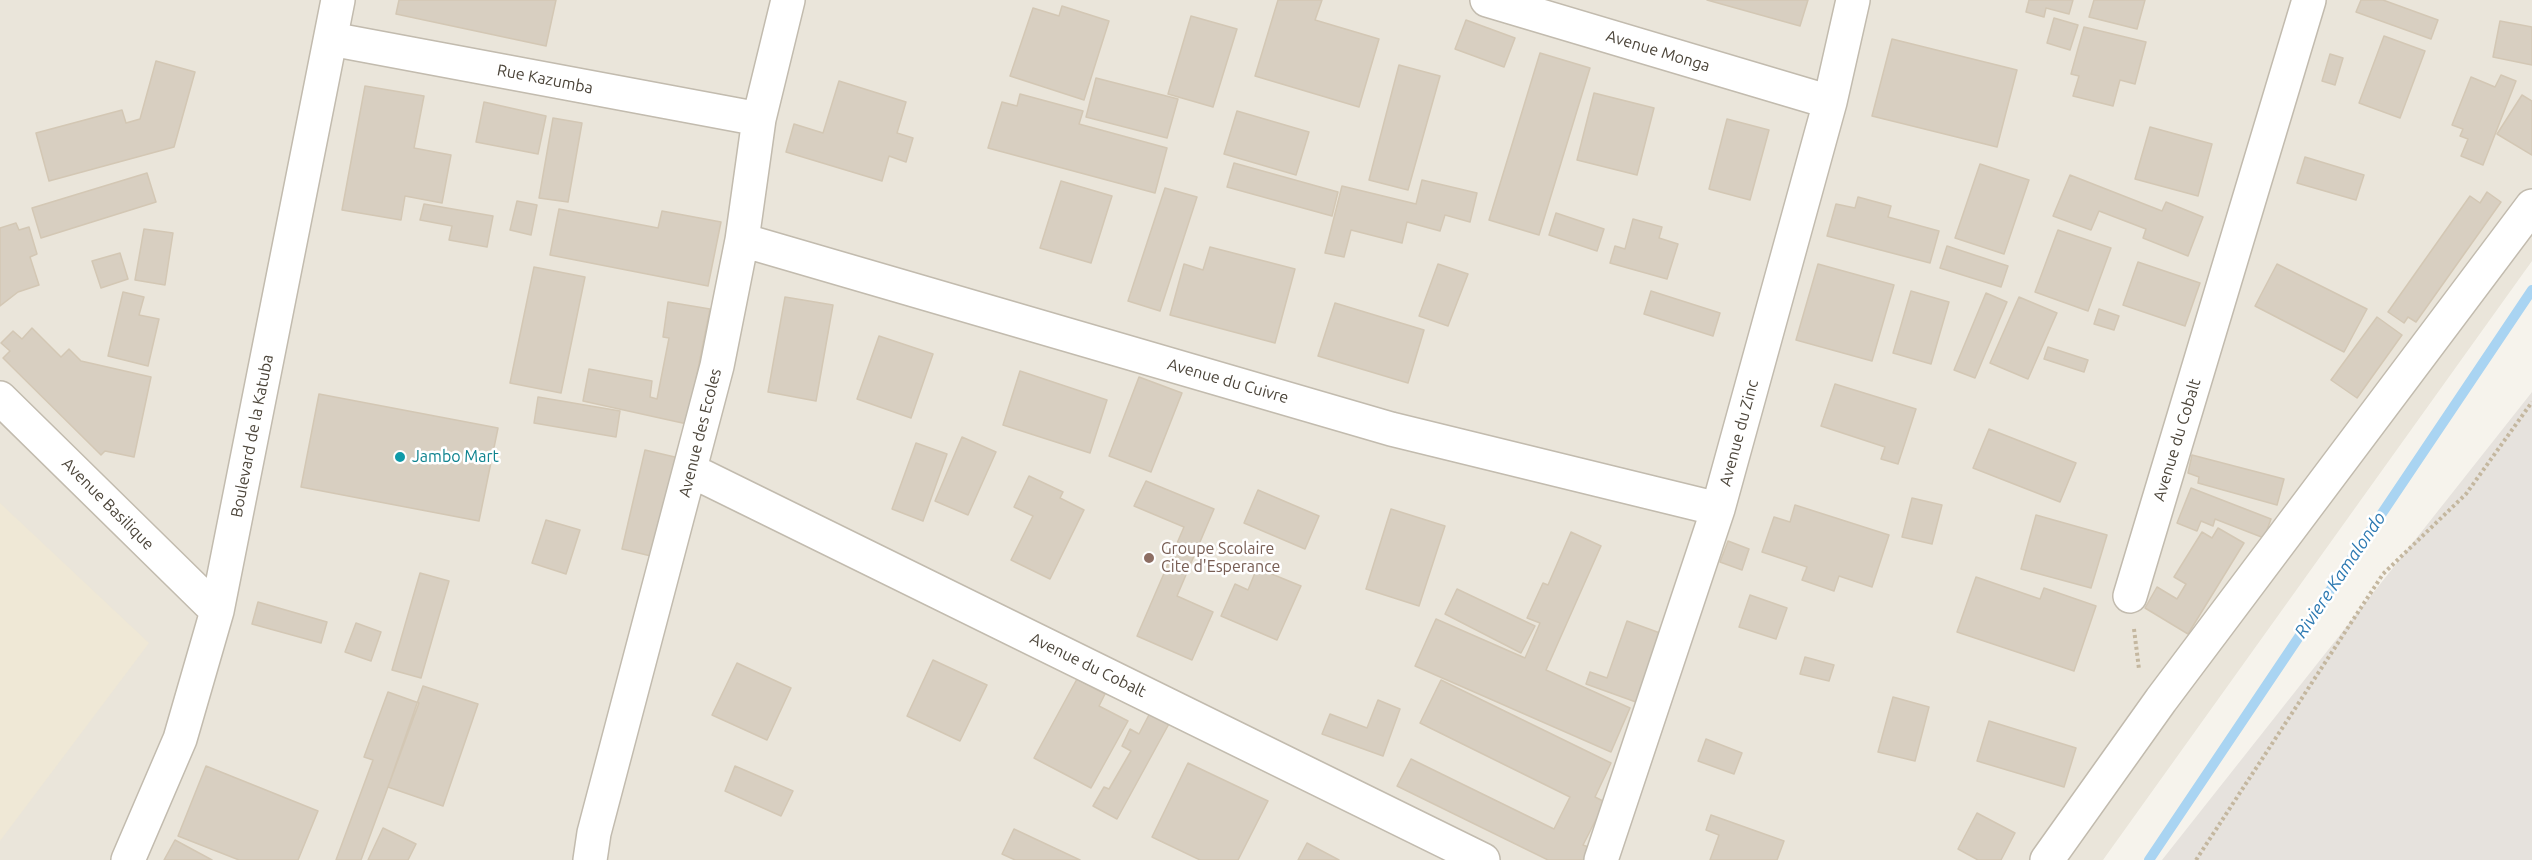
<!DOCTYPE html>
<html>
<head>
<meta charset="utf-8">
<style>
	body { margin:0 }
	canvas { display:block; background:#f6f3ec }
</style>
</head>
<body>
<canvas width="2532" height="860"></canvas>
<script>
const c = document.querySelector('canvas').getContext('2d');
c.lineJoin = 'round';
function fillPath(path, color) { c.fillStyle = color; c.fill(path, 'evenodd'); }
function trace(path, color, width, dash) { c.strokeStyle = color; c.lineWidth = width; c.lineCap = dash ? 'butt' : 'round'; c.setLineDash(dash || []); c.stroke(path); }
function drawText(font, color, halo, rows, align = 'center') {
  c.font = font + ' Ubuntu,sans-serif'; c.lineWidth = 5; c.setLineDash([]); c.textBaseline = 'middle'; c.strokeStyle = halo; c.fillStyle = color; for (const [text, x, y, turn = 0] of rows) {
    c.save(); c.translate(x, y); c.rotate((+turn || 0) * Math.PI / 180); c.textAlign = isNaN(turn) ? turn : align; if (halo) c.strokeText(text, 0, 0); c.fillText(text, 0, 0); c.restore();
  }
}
const residential = new Path2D(`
	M0 0H2532V261L2103 860H0Z`);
const industrial = new Path2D(`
	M2532 392V860H2162Z`);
const education = new Path2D(`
	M0 503 149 643 0 841Z`);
const stream = new Path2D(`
	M2149 860 2532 290`);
const building = new Path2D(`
	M399 0H556L546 46 396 14Z
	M1278 0H1322L1315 20 1379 39 1359 107 1255 76Z
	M1707 0H1808L1800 26Z
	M2029 0H2073L2069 14 2046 8 2044 17 2026 12Z
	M2094 0H2145L2137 29 2089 17Z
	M2361 0H2383L2438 20 2431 39 2356 12Z
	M1062 6 1109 21 1084 100 1010 76 1033 8 1059 16Z
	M1191 16 1237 29 1213 107 1168 94Z
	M2054 18 2078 25 2070 50 2047 43Z
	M1466 20 1515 38 1504 67 1455 49Z
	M2500 21 2532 27V65L2493 57Z
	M2084 27 2146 42 2135 84 2120 80 2113 106 2073 96 2079 76 2071 74Z
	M2384 36 2425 51 2400 118 2359 103Z
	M1892 39 2017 70 1997 147 1872 116Z
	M1540 53 1590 68 1539 235 1489 220Z
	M2330 54 2343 58 2335 85 2322 81Z
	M156 61 195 72 174 147 49 181 36 133 122 110 126 123 140 119Z
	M1399 65 1440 76 1408 190 1369 180Z
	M2501 75 2516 81 2483 165 2461 156 2468 139 2460 136 2463 129 2452 125 2471 77 2495 87Z
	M1096 78 1178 99 1167 138 1086 117Z
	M839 81 906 102 897 133 913 138 906 162 889 156 882 181 786 152 794 124 823 133Z
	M365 86 424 96 414 148 451 155 442 203 405 196 401 220 342 210Z
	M1594 93 1654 108 1637 175 1577 160Z
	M1020 94 1083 111 1079 124 1167 148 1155 193 988 148 1002 102 1017 106Z
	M2522 95 2532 101V155L2497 134Z
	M484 102 546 116 538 154 476 142Z
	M1237 111 1309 132 1296 175 1224 154Z
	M553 118 582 123 568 202 539 198Z
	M1727 119 1769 130 1750 200 1709 189Z
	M2150 127 2212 144 2198 196 2135 179Z
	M2305 157 2364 175 2356 200 2297 183Z
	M1234 163 1338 192 1332 216 1227 187Z
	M1980 164 2029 180 2004 254 1955 238Z
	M147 173 156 202 41 238 32 208Z
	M2070 175 2162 211 2166 202 2203 217 2188 256 2143 238 2146 229 2099 211 2091 230 2053 216Z
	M1422 180 1477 193 1470 222 1445 215 1440 231 1407 222 1402 243 1351 230 1344 257 1325 253 1342 186 1416 204Z
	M1061 181 1112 196 1091 263 1040 248Z
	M1165 188 1197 197 1160 311 1128 301Z
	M2487 192 2501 202 2416 322 2408 317 2404 323 2388 312 2470 196 2480 203Z
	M1858 197 1891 206 1888 217 1939 231 1930 263 1827 236 1836 204 1855 208Z
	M517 201 537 205 531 235 510 230Z
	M424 204 493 216 487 247 449 240 452 226 420 220Z
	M559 209 658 228 662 211 721 222 708 286 550 255Z
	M1556 213 1604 229 1597 251 1549 235Z
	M1633 219 1662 227 1659 238 1678 244 1667 279 1610 263 1615 246 1625 249Z
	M16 223 19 230 29 227 37 254 30 257 39 285 18 292 0 306V228Z
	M144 229 173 233 165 285 135 280Z
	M2058 230 2111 248 2088 311 2035 292Z
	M1947 246 2008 266 2001 287 1940 268Z
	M1210 247 1295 269 1275 343 1170 315 1184 264 1203 270Z
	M120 253 128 279 101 288 92 261Z
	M2138 262 2200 283 2185 326 2123 305Z
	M1438 264 1468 274 1448 326 1419 316Z
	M1818 264 1894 285 1872 361 1796 340Z
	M2277 264 2367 309 2344 352 2255 306Z
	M534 267 585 277 561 393 510 383Z
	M1651 291 1720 313 1713 336 1644 314Z
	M1911 291 1949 302 1931 364 1893 353Z
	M123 292 144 297 139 315 159 319 148 366 108 356Z
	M1986 293 2007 302 1975 378 1954 370Z
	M785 297 833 305 816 401 768 392Z
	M2019 297 2057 313 2028 379 1990 363Z
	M668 302 710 309 687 424 583 401 589 369 652 381 650 397 657 399 669 338 663 337Z
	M1335 303 1424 330 1408 383 1318 356Z
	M2099 309 2119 316 2114 330 2094 324Z
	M2377 317 2402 335 2357 398 2331 380Z
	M32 328 61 357 69 349 81 361 151 377 134 457 105 451 101 455 3 358 10 351 1 343 13 331 22 339Z
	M879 336 933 354 911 418 857 399Z
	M2048 347 2088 360 2084 372 2044 359Z
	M1020 371 1107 400 1090 453 1003 425Z
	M1139 377 1182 393 1151 472 1109 456Z
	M1835 384 1916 409 1898 464 1881 459 1885 447 1821 426Z
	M319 394 498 428 479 521 301 487Z
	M538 397 620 411 616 437 534 423Z
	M1989 429 2076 463 2060 502 1973 468Z
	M962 437 996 452 968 515 935 501Z
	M916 443 947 454 923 521 892 509Z
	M645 450 679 458 655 557 622 549Z
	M2192 455 2284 479 2277 505 2198 483 2199 477 2188 473Z
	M1029 476 1063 492 1060 498 1084 510 1050 579 1011 560 1033 516 1014 507Z
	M1146 481 1214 509 1177 596 1213 612 1192 660 1137 636 1184 527 1134 506Z
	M2191 488 2271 519 2264 538 2215 519 2213 526 2201 521 2197 531 2177 523Z
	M1258 490 1319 516 1305 549 1244 523Z
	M1912 498 1942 505 1932 544 1902 537Z
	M1795 505 1889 535 1872 587 1839 576 1834 591 1802 580 1807 567 1762 552 1774 517 1790 522Z
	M1391 509 1445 526 1419 606 1366 589Z
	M2036 515 2107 535 2091 588 2021 569Z
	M546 520 580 530 566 574 532 563Z
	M2218 528 2244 543 2188 634 2145 608 2157 587 2177 599 2186 584 2174 577 2202 532 2212 538Z
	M1571 532 1601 546 1546 670 1630 708 1611 752 1415 666 1436 619 1525 658 1540 623 1527 618 1543 583 1548 585Z
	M1728 541 1749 549 1742 570 1720 562Z
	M1257 568 1301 586 1277 640 1221 616 1235 584 1248 590Z
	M420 573 449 581 421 678 392 670Z
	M1976 577 2040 599 2044 588 2096 606 2074 671 1957 632Z
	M1457 589 1535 626 1521 653 1445 614Z
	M1750 595 1787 608 1776 639 1739 627Z
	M258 602 327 622 321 643 252 624Z
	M1627 621 1660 633 1636 702 1586 684 1590 672 1607 678Z
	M356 623 381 632 371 661 345 652Z
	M1805 657 1834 665 1829 681 1800 674Z
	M933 660 987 685 960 741 907 716Z
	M737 663 791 688 767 740 712 715Z
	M1077 679 1105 694 1099 706 1128 721 1091 788 1034 758Z
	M1441 680 1611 763 1595 797 1605 802 1583 845 1591 848 1585 860H1548L1397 786 1411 759 1554 829 1570 797 1420 723Z
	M423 686 478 704 443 806 388 787Z
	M388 692 419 703 361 860H336L373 760 364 757Z
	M1893 697 1929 707 1915 761 1878 752Z
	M1378 700 1400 709 1383 756 1322 734 1330 714 1367 728Z
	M1151 711 1170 722 1117 819 1093 806 1104 787 1109 789 1131 751 1122 746 1130 729 1139 734Z
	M1989 721 2076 748 2064 787 1977 761Z
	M1706 739 1742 753 1734 774 1698 761Z
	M1188 763 1268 801 1238 860H1200L1152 837Z
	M206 766 318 811 298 860H239L178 836Z
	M735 766 793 791 781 816 725 791Z
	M1977 813 2015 833 2001 860H1978L1958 849Z
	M1711 815 1784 841 1777 860H1710L1719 835 1706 830Z
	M383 828 416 844 408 860H368Z
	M1014 829 1080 860H1015L1002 854Z
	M175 840 212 860H164Z
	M1307 843 1339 860H1298Z`);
const path = new Path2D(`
	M2134 629 2139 669
	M2196 860 2383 574 2466 494 2532 402`);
const minor = new Path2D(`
	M1487 0 1830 102
	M331 39 759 119
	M742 240 1391 429 1718 509
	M692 471 1483 860
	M2130 596 2309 0
	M590 860 594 833 717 366 742 240 759 119 788 0
	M1601 860 1718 509 1830 102 1853 0
	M2047 860 2161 700 2532 206`);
const tertiary = new Path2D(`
	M0 398 217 611
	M128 860 180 739 217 611 338 0`);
const markers = [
	[400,457,6,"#0f9aa8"],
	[1149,558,6,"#8d6e63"]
];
const streetNames = [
	["Avenue Monga",1658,51,17],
	["Rue Kazumba",545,79,11],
	["Avenue du Cuivre",1228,381,16],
	["Avenue des Ecoles",700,433,-76],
	["Avenue du Zinc",1739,433,-75],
	["Boulevard de la Katuba",252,436,-79],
	["Avenue du Cobalt",2177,440,-73],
	["Avenue Basilique",108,504,45],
	["Avenue du Cobalt",1088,665,26]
];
const cultureNames = [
	["Jambo Mart",412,457]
];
const educationNames = [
	["Groupe Scolaire",1161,549],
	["Cite d'Esperance",1161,567]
];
const waterNames = [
	["Riviere Kamalondo",2340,575,-56]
];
fillPath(residential, '#eae5da');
fillPath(industrial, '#e6e2dd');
fillPath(education, '#efe8d6');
trace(stream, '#a9d4f2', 10);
fillPath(building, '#d8cfc1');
trace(building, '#d3c7b4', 1.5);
trace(minor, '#c2bbae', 36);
trace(tertiary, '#c2bbae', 36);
trace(path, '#c4b79f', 4, [3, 3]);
trace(minor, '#fff', 33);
trace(tertiary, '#fff', 33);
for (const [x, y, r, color] of markers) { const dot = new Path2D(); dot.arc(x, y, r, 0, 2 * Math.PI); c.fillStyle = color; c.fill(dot); trace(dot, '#fff', 2); }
drawText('16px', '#4b4439', '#fff', streetNames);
drawText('16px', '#0d838f', '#fff', cultureNames, 'left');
drawText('16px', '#785e54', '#fff', educationNames, 'left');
drawText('italic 18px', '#2e7ab2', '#fff', waterNames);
</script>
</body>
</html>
